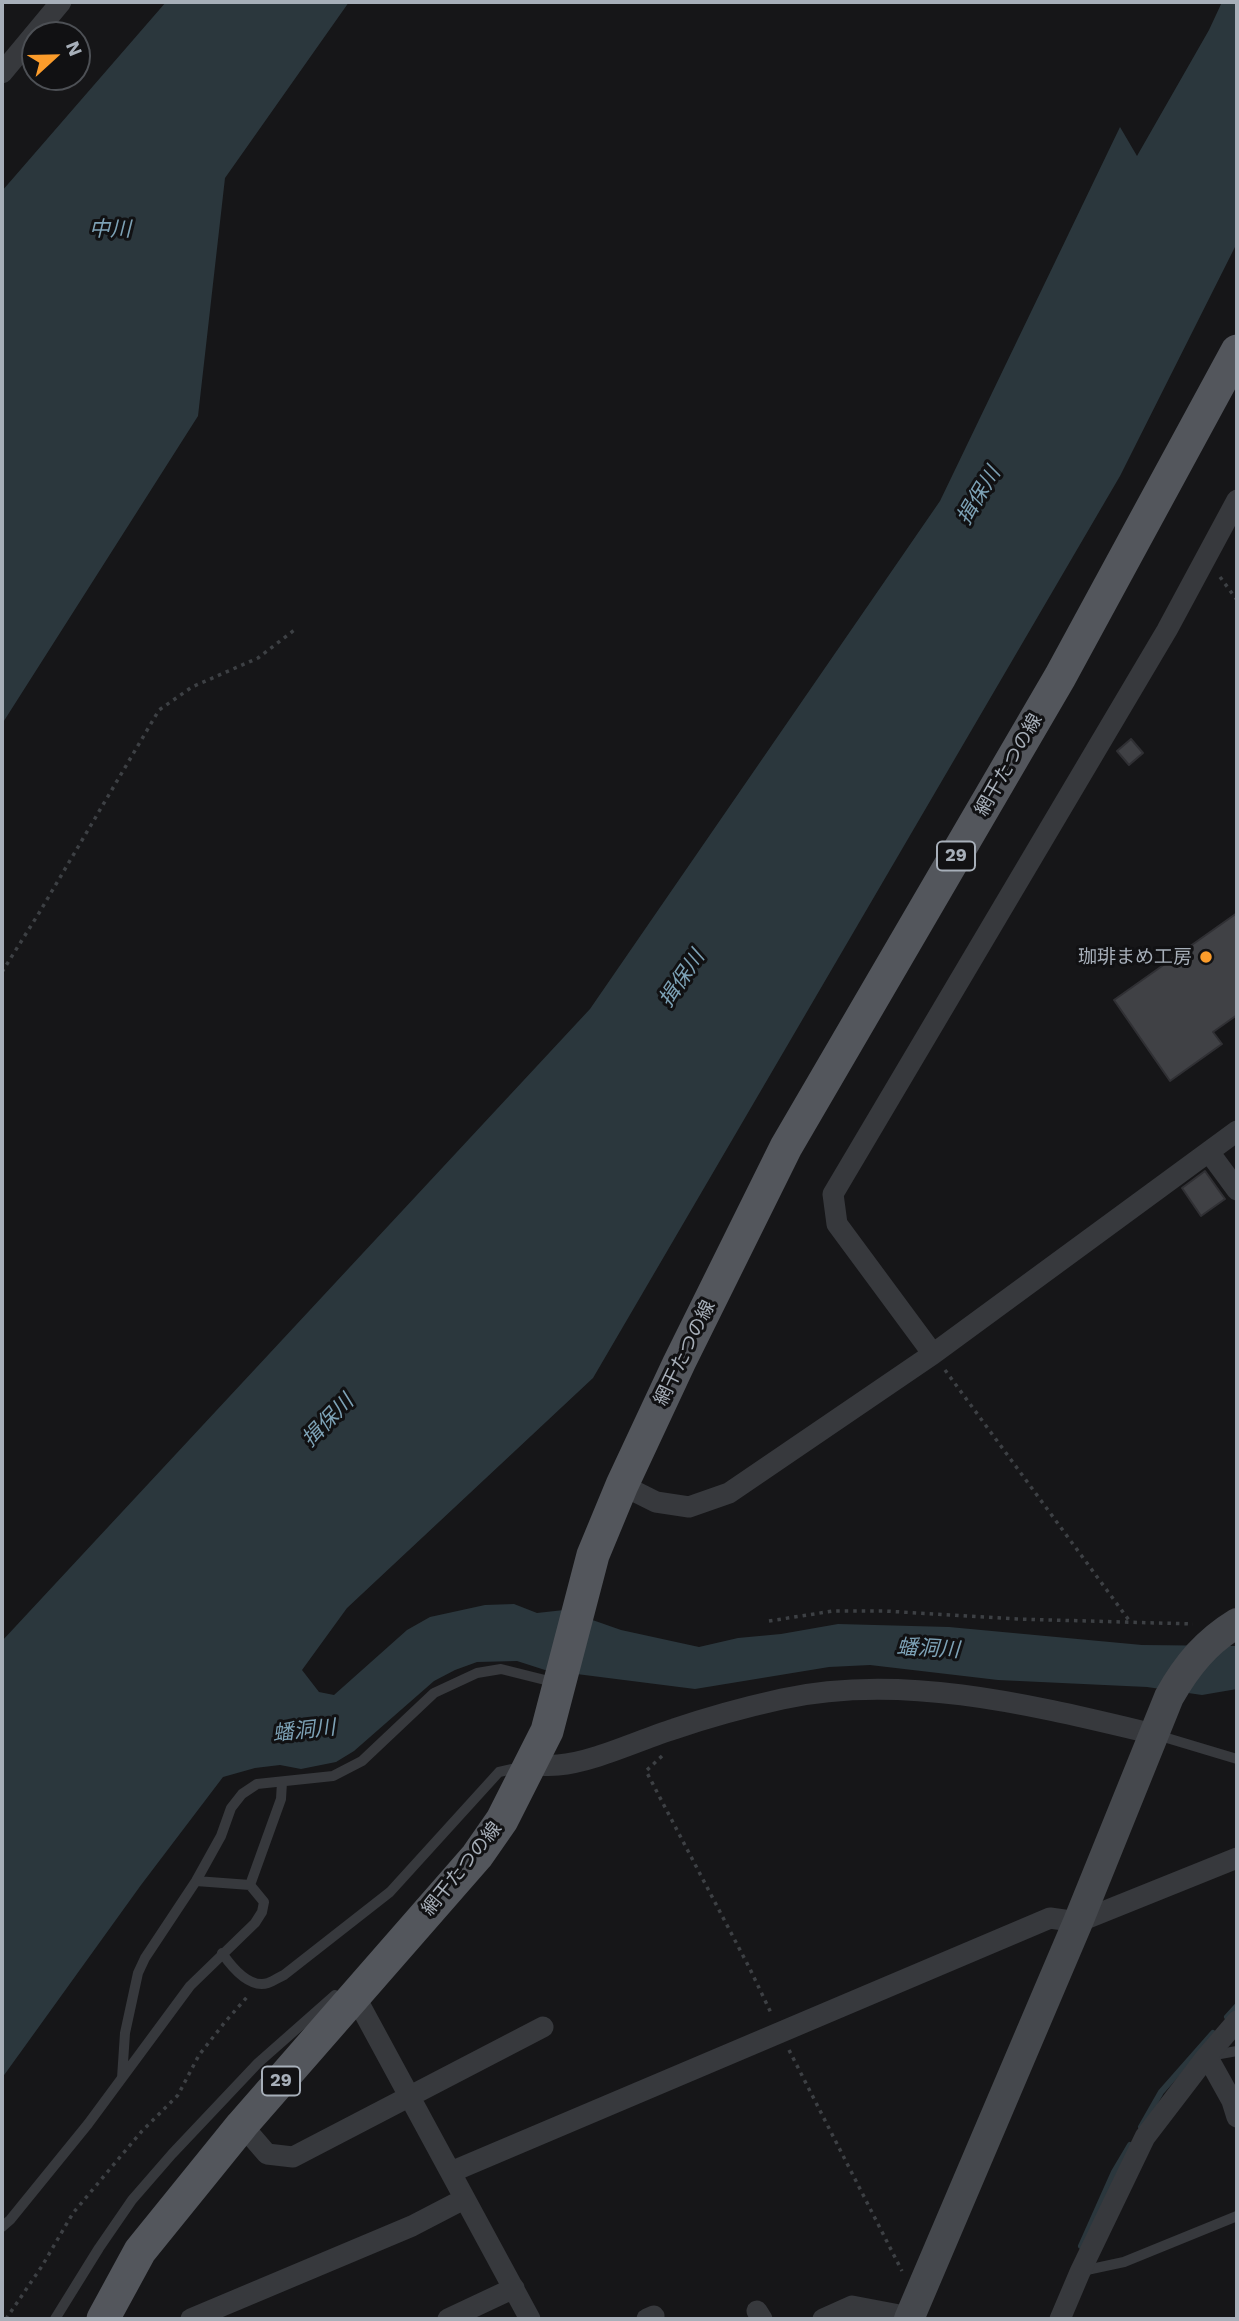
<!DOCTYPE html>
<html>
<head>
<meta charset="utf-8">
<style>
	body { margin:0 }
	#map { position:relative; width:1239px; height:2321px; overflow:hidden; background:#161618; font-family:"Work Sans",sans-serif }
	canvas { display:block }
	.frame { position:absolute; inset:0; border:4px solid #a7afb9; pointer-events:none }
	.north { position:absolute; left:21px; top:21px; width:70px; height:70px; box-sizing:border-box; background:#111113; border:2px solid #4d5055; border-radius:50%; rotate:68deg; font-size:19px; font-weight:700; line-height:28px; text-align:center; color:#a7afb9 }
	.north::after { content:''; display:block; margin:auto; width:24px; height:32px; background:#fb9c2b; clip-path:polygon(50% 0,100% 100%,50% 72%,0 100%) }
</style>
</head>
<body>
<div id="map">
<canvas width="1239" height="2321"></canvas>
<div class="frame"></div>
<div class="north">N</div>
</div>
<script>
const c = document.querySelector('canvas').getContext('2d');
c.lineJoin = 'round';
function fillPath(path, color) { c.fillStyle = color; c.fill(path, 'evenodd'); }
function trace(path, color, width, dash) { c.strokeStyle = color; c.lineWidth = width; c.lineCap = dash ? 'butt' : 'round'; c.setLineDash(dash || []); c.stroke(path); }
function drawText(font, color, halo, rows, align = 'center') {
  c.font = font + ' "Work Sans","Noto Sans JP",sans-serif'; c.lineWidth = 6; c.setLineDash([]); c.textBaseline = 'middle'; c.strokeStyle = halo; c.fillStyle = color; for (const [text, x, y, turn = 0] of rows) {
    c.save(); c.translate(x, y); c.rotate((+turn || 0) * Math.PI / 180); c.textAlign = isNaN(turn) ? turn : align; if (halo) c.strokeText(text, 0, 0); c.fillText(text, 0, 0); c.restore();
  }
}
const water = new Path2D(`
	M166 2H349L225 178 198 416 2 724V191Z
	M1222 2H1237V243L1120 476 593 1378 347 1608 302 1670 319 1692 334 1695 407 1630 430 1617 485 1605 514 1604 537 1613 564 1610 621 1630 699 1647 738 1638 781 1634 838 1624 949 1627 1142 1645 1237 1646V1689L1202 1695 1147 1687 998 1680 870 1665 829 1667 695 1689 545 1670 517 1661 477 1662 455 1670 434 1681 354 1751 336 1762 301 1769 280 1765 255 1768 223 1777 141 1885 2 2078V1641L590 1009 940 501 1120 127 1137 156 1209 30Z`);
const stream = new Path2D(`
	M1227 2017 1237 2006
	M1141 2127 1161 2092 1213 2033
	M1081 2246 1114 2172 1130 2145`);
const building = new Path2D(`
	M1131 739 1143 753 1129 765 1117 751Z
	M1237 913V1015L1213 1032 1222 1044 1170 1081 1114 1000Z
	M1205 1171 1225 1199 1201 1216 1182 1188Z`);
const path = new Path2D(`
	M1220 577 1237 600
	M2 972 39 913 159 710 192 687 258 658 297 628
	M945 1370 1131 1623
	M769 1621 833 1611H885L1017 1619 1193 1624
	M662 1756 646 1771 750 1969 772 2015
	M789 2050 902 2271
	M6 2319 42 2266 73 2213 142 2131 178 2095 199 2055 225 2022 248 1996`);
const lane = new Path2D(`
	M1157 1735 1237 1759
	M196 1881 250 1885
	M222 1953C231 1966 249 1989 268 1983 274 1981 279 1977 284 1975L390 1892 499 1772 521 1767
	M1209 2056 1237 2051
	M122 2078 125 2033 138 1973 145 1958 196 1881 221 1836 231 1808 242 1794 257 1784 333 1776 362 1761 434 1693 477 1673 501 1669 557 1683
	M2 2227 10 2220 88 2124 190 1986 255 1923 262 1912 264 1902 250 1885 281 1799 282 1782
	M1082 2271 1124 2262 1237 2216
	M55 2319 99 2248 132 2200 172 2154 258 2063 335 1995`);
const street = new Path2D(`
	M2 73 61 2
	M1209 1152 1237 1190
	M933 1354 837 1224 833 1194 1167 630 1237 500
	M622 1485 656 1502 689 1507 729 1493 933 1354 1237 1131
	M532 1765C540 1765 549 1766 558 1765 594 1762 639 1740 674 1729 709 1717 746 1707 782 1699 903 1672 1036 1706 1154 1734
	M355 1996 530 2319
	M1207 2056 1232 2101 1237 2117
	M242 2125 267 2154 293 2157 543 2027
	M451 2172 1050 1918 1078 1922 1237 1858
	M757 2311 762 2319
	M191 2319 412 2226 464 2199
	M448 2319 514 2288
	M647 2319 654 2316
	M823 2319 852 2306 910 2317
	M1060 2319 1080 2272 1145 2137 1207 2056 1237 2021`);
const secondary = new Path2D(`
	M909 2319 1078 1922 1169 1697C1187 1665 1206 1642 1237 1623`);
const primary = new Path2D(`
	M103 2319 140 2251 242 2125 477 1856 502 1820 547 1731 593 1555 622 1485 679 1363 786 1147 1060 677 1237 351`);
const markers = [
	[1206,957,7,"#fb9c2b"]
];
const shields = [
	[956,856,38],
	[281,2081,38]
];
const shieldNames = [
	["29",956,856],
	["29",281,2081]
];
const streetNames = [
	["網干たつの線",1009,765,-60],
	["網干たつの線",685,1353,-64],
	["網干たつの線",462,1869,-51]
];
const poiNames = [
	["珈琲まめ工房",1192,957]
];
const waterNames = [
	["中川",110,230],
	["揖保川",979,496,-59],
	["揖保川",682,979,-56],
	["揖保川",328,1421,-46],
	["蟠洞川",928,1649,3],
	["蟠洞川",304,1731,-6]
];
fillPath(water, '#2b373d');
trace(stream, '#2b373d', 6);
fillPath(building, '#404145');
trace(building, '#303034', 2);
trace(path, '#3d4044', 3.5, [3.5, 5]);
trace(lane, '#37393d', 10);
trace(street, '#37393d', 21);
trace(secondary, '#45484d', 30);
trace(primary, '#53565c', 33);
for (const [x, y, r, color] of markers) { const dot = new Path2D(); dot.arc(x, y, r, 0, 2 * Math.PI); c.fillStyle = color; c.fill(dot); trace(dot, '#111113', 2.5); }
for (const [x, y, w] of shields) { const box = new Path2D(); box.roundRect(x - w / 2, y - 14.5, w, 29, 5); c.fillStyle = '#111113'; c.fill(box); trace(box, '#a7afb9', 2); }
drawText('bold 18px', '#a7afb9', null, shieldNames);
drawText('19px', '#a7afb9', '#111113', streetNames);
drawText('19px', '#a7afb9', '#111113', poiNames, 'right');
drawText('italic 21px', '#7da2b6', '#111113', waterNames);
</script>
</body>
</html>
